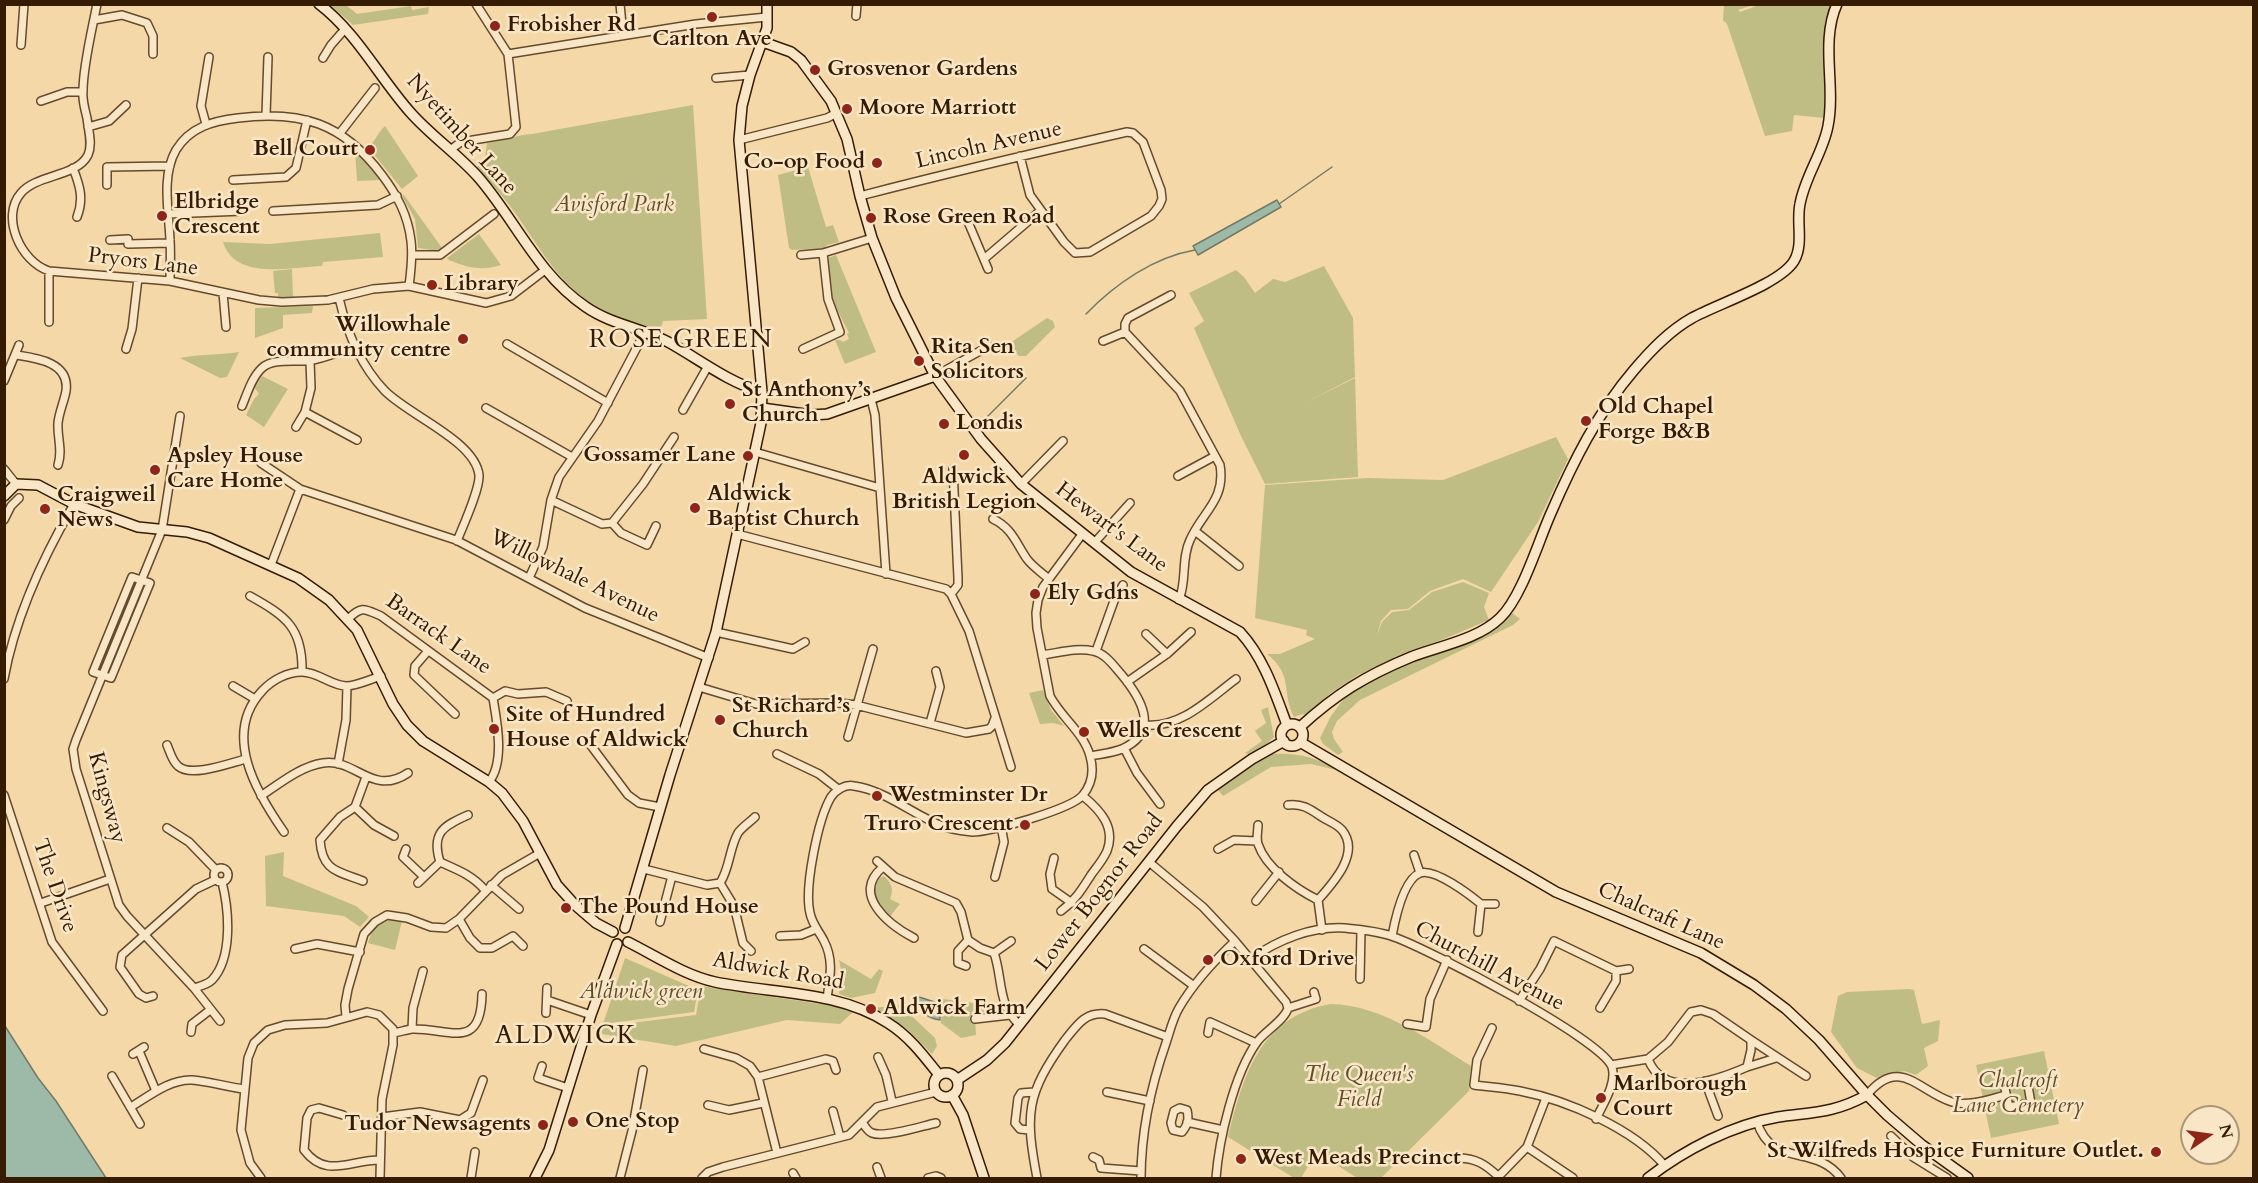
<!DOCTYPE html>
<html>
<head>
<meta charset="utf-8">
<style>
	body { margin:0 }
	#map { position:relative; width:2258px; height:1183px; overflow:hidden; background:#f4d8a8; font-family:Cardo,serif }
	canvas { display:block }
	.frame { position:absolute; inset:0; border:6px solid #351b02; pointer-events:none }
	.north { position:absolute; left:2180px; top:1105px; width:60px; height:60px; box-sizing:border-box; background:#f8e6c6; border:2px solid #aa9578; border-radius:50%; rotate:77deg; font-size:16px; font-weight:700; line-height:24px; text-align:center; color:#351b02 }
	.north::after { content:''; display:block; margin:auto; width:21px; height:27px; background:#8f2418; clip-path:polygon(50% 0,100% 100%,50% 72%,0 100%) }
</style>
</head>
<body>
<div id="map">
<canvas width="2258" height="1183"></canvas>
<div class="frame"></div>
<div class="north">N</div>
</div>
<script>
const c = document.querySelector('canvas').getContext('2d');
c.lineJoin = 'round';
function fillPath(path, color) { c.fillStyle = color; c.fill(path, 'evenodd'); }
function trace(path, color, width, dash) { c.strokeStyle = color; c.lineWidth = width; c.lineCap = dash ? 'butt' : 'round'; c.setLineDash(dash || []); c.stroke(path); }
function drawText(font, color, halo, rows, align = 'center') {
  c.font = font + ' Cardo,serif'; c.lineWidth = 5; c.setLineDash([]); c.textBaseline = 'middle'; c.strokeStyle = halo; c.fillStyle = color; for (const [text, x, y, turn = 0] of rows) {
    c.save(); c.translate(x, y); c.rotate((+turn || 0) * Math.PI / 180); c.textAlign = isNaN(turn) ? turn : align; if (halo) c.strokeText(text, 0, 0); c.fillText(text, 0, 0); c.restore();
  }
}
const green = new Path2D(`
	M330 5H346L357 14 411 6 412 10 429 7 428 14 353 25Z
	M1724 5H1753L1738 10 1740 12 1759 5H1830L1824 33V118L1794 115 1792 131 1765 136 1727 24 1723 20Z
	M693 105 707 319 663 321 660 331C636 323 610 316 588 301 553 277 535 239 510 206 499 192 488 180 476 168L485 159 487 143C502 141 517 135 532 134Z
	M385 126 418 176 402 189 368 147C376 141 377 133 385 126Z
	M355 151 379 177V180L357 181Z
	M808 167 826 227 833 225 839 242 827 245 825 248 792 250 789 248 778 175Z
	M404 195 442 248 443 249 437 251 418 248 415 219 402 196Z
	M380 233 383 257 323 262 322 266C291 267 235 281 223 242L270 244Z
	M479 234 501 265C481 271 468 268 449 260L447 258Z
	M836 255 876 352 845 364 835 340H840L843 342 849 339 847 334 849 333 832 300 828 258Z
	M1324 266 1353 318 1355 377 1307 402 1355 378 1358 477 1265 484 1241 436 1194 328 1204 321 1189 293 1236 270 1244 277 1255 293 1273 279 1285 282Z
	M292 269 293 297H278V293H275L273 271Z
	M313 306 312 313 283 315V328L255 338V308Z
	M1047 318 1053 321 1055 327 1026 356H1019L1010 347V343Z
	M239 352 227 377 220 378 180 358C199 354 219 355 239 352Z
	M262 376 288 389 264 427 246 415 254 399 259 394 255 388Z
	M1556 437 1568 459 1538 522 1491 592 1463 579 1430 591 1408 609 1391 610 1381 621 1377 635 1382 622 1392 612 1409 610 1432 592 1463 582 1489 593 1484 607 1489 620 1358 675 1332 692 1306 715 1303 714 1294 717C1281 692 1294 675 1267 654H1280L1315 639 1306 635 1307 630 1255 618 1265 485 1368 478 1443 480Z
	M1511 612 1520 619 1513 625 1360 700 1337 721 1332 732 1334 739 1343 752 1338 755 1323 744 1320 738 1331 716 1350 690 1504 620Z
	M1043 690 1051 710 1064 726 1053 723 1040 724 1029 693Z
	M1268 707 1274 737 1262 748 1251 755 1245 753 1262 741 1255 731 1266 723 1261 710Z
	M1270 754C1302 753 1313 757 1341 771L1311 764 1271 767 1223 796 1218 790Z
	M284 852 283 876 356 906 369 917 360 927 344 916 266 906 265 856Z
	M884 876C892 884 894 889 890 899L900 904 888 919C878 906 868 896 875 880Z
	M395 919 402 921 395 950 368 943C373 928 377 920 395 919Z
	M625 958 698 990 694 1012 603 1024Z
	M839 960 871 979 879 969 883 971 875 993 851 998 839 994 842 974Z
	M701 986 834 1006 853 1012 840 1024 787 1020 676 1046 596 1033 598 1027 696 1015Z
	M1909 989 1914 990 1922 1024 1940 1020 1938 1041 1924 1048 1928 1066 1916 1075 1904 1071 1877 1078 1857 1068 1831 1032 1838 996 1847 992Z
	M943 999 988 1005 989 1014 975 1016 976 1035 961 1038 941 1023Z
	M1331 1004C1382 1005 1429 1040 1471 1066L1469 1091 1381 1178H1357L1317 1152 1301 1178H1294L1228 1137C1243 1076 1260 1016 1331 1004Z
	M900 1005 935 1038 937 1046 932 1054 907 1029 873 1008Z
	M2044 1051 2059 1124 1991 1138 1976 1065Z`);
const water = new Path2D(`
	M1277 200 1281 207 1198 255 1193 246Z
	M916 996 953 1008V1009L944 1008 940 1013V1020C925 1018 920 1010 916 996Z
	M5 1026 38 1078 56 1101 106 1178H5Z`);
const stream = new Path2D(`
	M1279 204 1332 167
	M1086 314C1115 284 1154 257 1195 250
	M983 421 1026 378`);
const street = new Path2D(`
	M97 4C92 30 83 66 83 91 82 100 85 110 87 118 88 129 93 144 88 155 77 177 37 174 21 193 0 217 21 262 49 271L170 281 259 300 282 302 328 300 373 289 409 286 486 303 511 296 545 270
	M620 4 623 35
	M856 16 857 4
	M94 20 122 15 147 23 153 36V54
	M21 45 24 4
	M508 54 696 24 767 17
	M323 58 331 45 345 29
	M716 78 750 75
	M41 101 67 92H83
	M266 115 268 57
	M206 124 201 106 209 57
	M88 127 109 121 126 105
	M340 133 375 88
	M739 140 827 118 837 113
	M450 150 461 142 510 134 516 127 508 54 476 4
	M73 168C80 186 84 199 77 217
	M233 180 286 177 296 168 307 120
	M107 185V167L170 166
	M860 196C948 173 1038 152 1127 132L1133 133 1143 142 1161 190 1162 199 1159 206 1151 216 1090 252 1075 253 1064 242 1030 195 1020 156
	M273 211 378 205 397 196
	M168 214 243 211
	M966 217 988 269
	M110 240 128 239V244L170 243
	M412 255H440L494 214
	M801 255 823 253 872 238
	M984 259 1040 211
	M170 281C170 268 171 254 170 240 169 212 161 176 176 150 190 127 213 121 238 118 301 110 343 123 382 175 397 195 408 215 411 241 413 256 411 271 409 286
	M223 293 226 327
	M339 298C347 333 360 365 385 391 410 416 475 441 479 475 480 489 463 526 457 541
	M49 322V271
	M1125 332 1180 391 1220 465C1226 500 1202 512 1190 540 1181 559 1187 581 1179 600
	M1125 332V324L1128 318 1171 295
	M1103 341 1125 332
	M507 344 608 403
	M126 349 132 329 138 278
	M803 349 840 332 828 299 823 253
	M16 355C36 358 70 362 66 391 64 402 59 412 58 423 57 438 63 450 58 465
	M310 361 311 388 305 412 357 440
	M935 376 989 346
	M4 381 19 345
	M871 399 875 415 886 574
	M242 406C247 394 252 377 262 368 274 357 298 363 313 360 328 357 340 352 354 346
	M486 408 572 457
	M683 410 708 366
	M180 416 162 530 76 740 73 749 76 769 119 905 127 916 194 988 220 1021
	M296 427 305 412
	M755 452 880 488
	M261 463 300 489 456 540 585 608 709 658
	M4 469 16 484
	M1178 476 1215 456
	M1021 484 1063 441
	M551 500 602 524 612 523 643 484 674 437
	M993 519C1012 528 1016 543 1027 559 1033 567 1042 573 1049 579
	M4 520 11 506 19 498
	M612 523 621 533 647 545 656 526
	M1195 531 1239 566
	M737 534 946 589 951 594 969 631 1011 767
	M1095 542 1130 503
	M271 565 300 489
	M132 577 150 583 111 678 93 672Z
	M529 578 543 547 551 500 559 477 598 421 645 332
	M951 594 958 585V578L953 469
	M250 596C286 616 303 628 302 672
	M348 619C362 605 365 609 381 616L493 698C497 722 505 762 489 782
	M716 632 793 649 805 642
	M1146 634 1167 654
	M428 651 415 666 414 675 455 714
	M1096 651 1114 601 1123 585
	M1042 655C1058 653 1077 647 1093 651 1105 653 1113 665 1121 674 1141 698 1161 731 1122 749 1112 753 1100 754 1090 756
	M4 679C15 617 42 559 74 504
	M1127 682 1167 654 1191 632
	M233 686 255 699
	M699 687 756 704 840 703 856 705 966 733 989 729 992 726 995 718
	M493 698 505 691 518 694 546 692 567 701
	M930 723 940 687 936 671
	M1146 725C1181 728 1209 699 1236 679
	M848 737 873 649
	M589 743 628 795 639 803 660 807
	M167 745C170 752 172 761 178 766 191 778 230 763 246 759
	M1124 748 1137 773 1160 804
	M777 754 819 774 838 789
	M338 764 346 720 347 686
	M4 795 52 942 103 1011
	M261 796C279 784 301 766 323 763 356 758 372 797 408 773
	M1288 805C1302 803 1310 809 1322 817 1328 821 1337 824 1342 830 1361 853 1333 883 1318 900
	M355 807 374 825 394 836
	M468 815C443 826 431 833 440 862 458 870 472 875 485 890
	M1258 825C1258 831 1256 838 1258 844 1266 868 1296 889 1318 900
	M167 828 189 842 216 870
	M284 832C256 792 222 734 262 691 272 680 287 672 302 672 318 672 330 685 346 686 356 686 371 679 381 676
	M406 849 403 857 424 877
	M1218 849 1234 840 1257 841
	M1414 855 1420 873
	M1054 858 1050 874 1052 889 1072 903
	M877 861 895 877 956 903 961 912 968 940
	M1149 862 1203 907 1235 941 1286 1002 1288 1008
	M883 867C850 894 889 925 914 938
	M214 875a7 7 0 1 1 14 0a7 7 0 1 1-14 0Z
	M644 869 707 885 720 883C730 868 729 849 738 833 742 827 750 822 755 817
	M995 877 1004 842 1001 826
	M363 881C337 871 322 871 320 840L340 817 355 807 366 777
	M418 883 440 862
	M720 883 734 906 743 943 751 951
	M491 885 519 909
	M1318 900 1322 930
	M1256 901 1279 872
	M41 903 110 879
	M1481 904H1495
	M1061 911C1075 901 1082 889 1091 875 1096 868 1103 860 1107 851 1116 827 1100 810 1083 796
	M459 919 470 938 480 948H492L513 936 523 946
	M660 922 672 876
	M780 936 801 935 816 929
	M1392 936C1395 920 1403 880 1420 873 1435 868 1470 895 1481 904L1478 932
	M968 940 980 948 994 953C1003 978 997 1006 1020 1025
	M295 949 317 944 360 952
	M1144 949 1194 986
	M994 953 1011 941
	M1251 959C1277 940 1312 926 1345 928 1361 930 1379 931 1394 937 1428 949 1602 1039 1612 1067 1617 1083 1603 1104 1596 1119
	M966 966 958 963V951L968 940
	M1616 971 1629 969
	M1360 979 1361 930
	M194 988C200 986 207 985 212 980 233 958 229 910 222 882
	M153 996 146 998 139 994 120 967 122 955 196 889 215 880
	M827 998C830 978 834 960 824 941 819 931 812 924 810 913 804 888 818 819 831 797 836 790 845 784 854 786 888 791 914 816 945 827 953 830 964 831 972 832 991 832 1072 809 1083 795 1092 784 1094 770 1090 756 1084 733 1061 717 1050 696L1037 628 1036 613 1038 600 1043 587 1083 533
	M547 1000 591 1015
	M1519 1001 1540 969 1554 941 1616 971V981L1600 1008
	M1288 1008 1316 999 1314 992
	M546 1013 547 988
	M346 1017 345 1005 348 989 364 934 375 922 387 915 407 918 431 927 446 928 459 919 502 875 540 853
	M975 1019 1010 1015
	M1407 1024 1426 1027 1430 999 1447 960
	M1492 1028 1477 1060 1474 1085C1489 1087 1504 1088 1520 1091 1567 1100 1634 1129 1665 1166
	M412 1029 413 1008 423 971
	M191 1032 192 1024 210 1010
	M393 1033C399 1032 406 1030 412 1029 449 1028 481 1052 482 994
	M1208 1033 1210 1022 1256 1043
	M1751 1040 1806 1076
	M704 1049 736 1058 750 1066 758 1077 777 1153
	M139 1051 156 1091
	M133 1054 144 1047
	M878 1057 886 1075 892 1101
	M1611 1065 1648 1059 1668 1042 1691 1012 1701 1010 1713 1014 1751 1040V1050L1747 1067C1717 1080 1664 1100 1648 1059
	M542 1066 538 1078 568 1088
	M1747 1067 1776 1058
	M112 1076 140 1124
	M758 1077 826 1059 833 1061 836 1070
	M2027 1080 2031 1103 2009 1107 2004 1084Z
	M1705 1081 1718 1116
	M1107 1092 1150 1101
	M1867 1095C1900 1055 1919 1092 1952 1102 1968 1107 1990 1099 2006 1095
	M708 1105 729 1110 763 1103
	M131 1107C149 1096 170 1079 192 1080 207 1081 228 1087 244 1089
	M1180 1108 1187 1110C1189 1119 1188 1125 1182 1132L1173 1130 1171 1123 1174 1111Z
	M833 1111 840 1137
	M343 1115 319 1108 311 1110 307 1118 304 1150C326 1179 349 1160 380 1160
	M382 1117 420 1112 460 1120 471 1113 483 1080
	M862 1122C865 1126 867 1131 872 1133 885 1138 922 1126 936 1123
	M1187 1122 1223 1130
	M1757 1122C1772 1169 1815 1143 1841 1178
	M1029 1130 1020 1129 1015 1123 1018 1098 1021 1093 1034 1092
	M1891 1136 1913 1157 1947 1178
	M1527 1147 1573 1178
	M1093 1157 1099 1160 1101 1168 1141 1171
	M1457 1158C1476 1158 1485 1164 1499 1177
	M877 1167 881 1178
	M793 1173 796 1178
	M261 1178 250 1163 241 1130 248 1058 254 1043 268 1030 285 1025 327 1023 367 1012 379 1015 393 1029V1045L382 1099 380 1178
	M471 1178 475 1152
	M620 1178 632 1131 643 1070
	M702 1178 708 1172 723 1167 849 1135 877 1107 936 1092
	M928 1178 936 1176 941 1178
	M1037 1178C1025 1114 1026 1094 1065 1040 1077 1025 1085 1012 1105 1014L1168 1037
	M1141 1178C1141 1132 1151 1086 1166 1043 1170 1031 1173 1018 1179 1008 1194 982 1214 961 1235 941
	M1216 1178C1219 1139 1234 1074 1257 1042 1265 1031 1285 1020 1288 1008
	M1497 1178 1527 1147 1546 1098`);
const secondary = new Path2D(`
	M319 4C357 33 379 77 410 112 431 136 458 154 479 178 516 221 538 275 586 307 612 325 643 328 670 343 700 360 728 382 762 392
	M763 42 791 52 801 60 831 101 847 139 860 196 872 238 896 298 935 376 981 439 1021 484 1131 572 1240 632C1264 658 1275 693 1287 725
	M762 408 812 415 827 414 935 376
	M4 496 16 484 38 485 74 504 138 527 187 532 209 538 298 578 329 600 357 630 393 704 407 725 423 741 489 782 502 793 523 821 557 885 575 905 596 923 613 932
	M1281 735a11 11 0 1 1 22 0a11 11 0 1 1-22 0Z
	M1300 727C1336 694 1365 676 1411 657 1439 646 1477 640 1500 618 1522 597 1538 542 1551 513 1573 462 1598 412 1634 370 1651 350 1669 331 1692 318 1717 304 1780 284 1794 261 1804 244 1796 222 1800 204 1805 176 1823 153 1828 126 1836 86 1820 42 1837 4
	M1300 742 1556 892 1701 953 1754 985 1786 1009 1819 1040 1867 1095 1887 1115 1922 1145 1968 1178
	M625 928 670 775 716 632 761 423 762 392 739 140 742 106 750 75 767 28V4
	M628 942C656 956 684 975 715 982 773 994 837 990 888 1023 909 1036 924 1056 939 1075
	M934 1085a12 12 0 1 1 24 0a12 12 0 1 1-24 0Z
	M957 1080 987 1060 1005 1043 1177 826 1208 790 1252 759 1284 741
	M952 1095 963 1115 984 1178
	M535 1178 549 1150 591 1015 617 944
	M1648 1178C1684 1150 1732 1125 1778 1117 1813 1112 1835 1113 1867 1095`);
const markers = [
	[712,17,6,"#8f2418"],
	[495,26,6,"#8f2418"],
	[815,70,6,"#8f2418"],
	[847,109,6,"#8f2418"],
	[370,150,6,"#8f2418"],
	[877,163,6,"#8f2418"],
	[162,216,6,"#8f2418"],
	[871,218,6,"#8f2418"],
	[432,285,6,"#8f2418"],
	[463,339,6,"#8f2418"],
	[919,361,6,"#8f2418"],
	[730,404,6,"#8f2418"],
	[1586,421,6,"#8f2418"],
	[944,424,6,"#8f2418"],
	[964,455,6,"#8f2418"],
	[748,456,6,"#8f2418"],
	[155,470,6,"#8f2418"],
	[695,508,6,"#8f2418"],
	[45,509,6,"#8f2418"],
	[1035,594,6,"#8f2418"],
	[720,720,6,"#8f2418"],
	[494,729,6,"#8f2418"],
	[1084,732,6,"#8f2418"],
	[877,796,6,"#8f2418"],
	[1025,825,6,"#8f2418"],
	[566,908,6,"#8f2418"],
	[1208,960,6,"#8f2418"],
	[871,1009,6,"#8f2418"],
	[1601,1098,6,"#8f2418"],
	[573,1122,6,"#8f2418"],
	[543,1125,6,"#8f2418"],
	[2156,1152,6,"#8f2418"],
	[1241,1159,6,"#8f2418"]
];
const poiNames = [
	["Frobisher Rd",507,26],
	["Carlton Ave",712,40,"center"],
	["Grosvenor Gardens",827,70],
	["Moore Marriott",859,109],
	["Bell Court",358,150,"right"],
	["Co-op Food",865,163,"right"],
	["Elbridge",174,203],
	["Crescent",174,228],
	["Rose Green Road",883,218],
	["Library",444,285],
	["Willowhale",451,326,"right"],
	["community centre",451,351,"right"],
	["Rita Sen",931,348],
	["Solicitors",931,373],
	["St Anthony’s",742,391],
	["Church",742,416],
	["Old Chapel",1598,408],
	["Forge B&B",1598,433],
	["Londis",956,424],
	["Gossamer Lane",736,456,"right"],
	["Apsley House",167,457],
	["Care Home",167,482],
	["Aldwick",964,478,"center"],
	["British Legion",964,503,"center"],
	["Aldwick",707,495],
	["Baptist Church",707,520],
	["Craigweil",57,496],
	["News",57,521],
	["Ely Gdns",1047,594],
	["St Richard’s",732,707],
	["Church",732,732],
	["Site of Hundred",506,716],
	["House of Aldwick",506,741],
	["Wells Crescent",1096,732],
	["Westminster Dr",889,796],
	["Truro Crescent",1013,825,"right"],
	["The Pound House",578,908],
	["Oxford Drive",1220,960],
	["Aldwick Farm",883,1009],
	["Marlborough",1613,1085],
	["Court",1613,1110],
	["One Stop",585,1122],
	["Tudor Newsagents",531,1125,"right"],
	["St Wilfreds Hospice Furniture Outlet.",2144,1152,"right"],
	["West Meads Precinct",1253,1159]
];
const streetNames = [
	["Nyetimber Lane",461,135,48],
	["Lincoln Avenue",989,146,-13],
	["Pryors Lane",143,263,7],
	["Hewart's Lane",1111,528,37],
	["Willowhale Avenue",574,577,26],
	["Barrack Lane",438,635,35],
	["Kingsway",106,798,75],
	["The Drive",54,886,71],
	["Lower Bognor Road",1100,893,-52],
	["Chalcraft Lane",1661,917,24],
	["Churchill Avenue",1489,967,28],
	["Aldwick Road",778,972,10]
];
const parkNames = [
	["Avisford Park",614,206],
	["Aldwick green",641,993],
	["The Queen's",1359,1076],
	["Field",1359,1101],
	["Chalcroft",2018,1082],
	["Lane Cemetery",2018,1107]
];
const quarterNames = [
	["ROSE GREEN",681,341],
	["ALDWICK",566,1037]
];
fillPath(green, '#c0bd84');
fillPath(water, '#9cbaa7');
trace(water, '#737a65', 1.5);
trace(stream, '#737a65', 1.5);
trace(street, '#654a2c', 10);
trace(secondary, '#351b02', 12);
trace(street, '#f8e6c6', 7);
trace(secondary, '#f8e6c6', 9);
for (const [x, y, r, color] of markers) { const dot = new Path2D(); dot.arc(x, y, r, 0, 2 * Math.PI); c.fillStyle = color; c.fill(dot); trace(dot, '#f8e6c6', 2); }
drawText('bold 22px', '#351b02', '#f8e6c6', poiNames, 'left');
drawText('22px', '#351b02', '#f8e6c6', streetNames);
drawText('italic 22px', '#5f4c29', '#f8e6c6', parkNames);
c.letterSpacing = '1.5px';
drawText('26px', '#351b02', '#f8e6c6', quarterNames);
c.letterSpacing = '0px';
</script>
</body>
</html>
